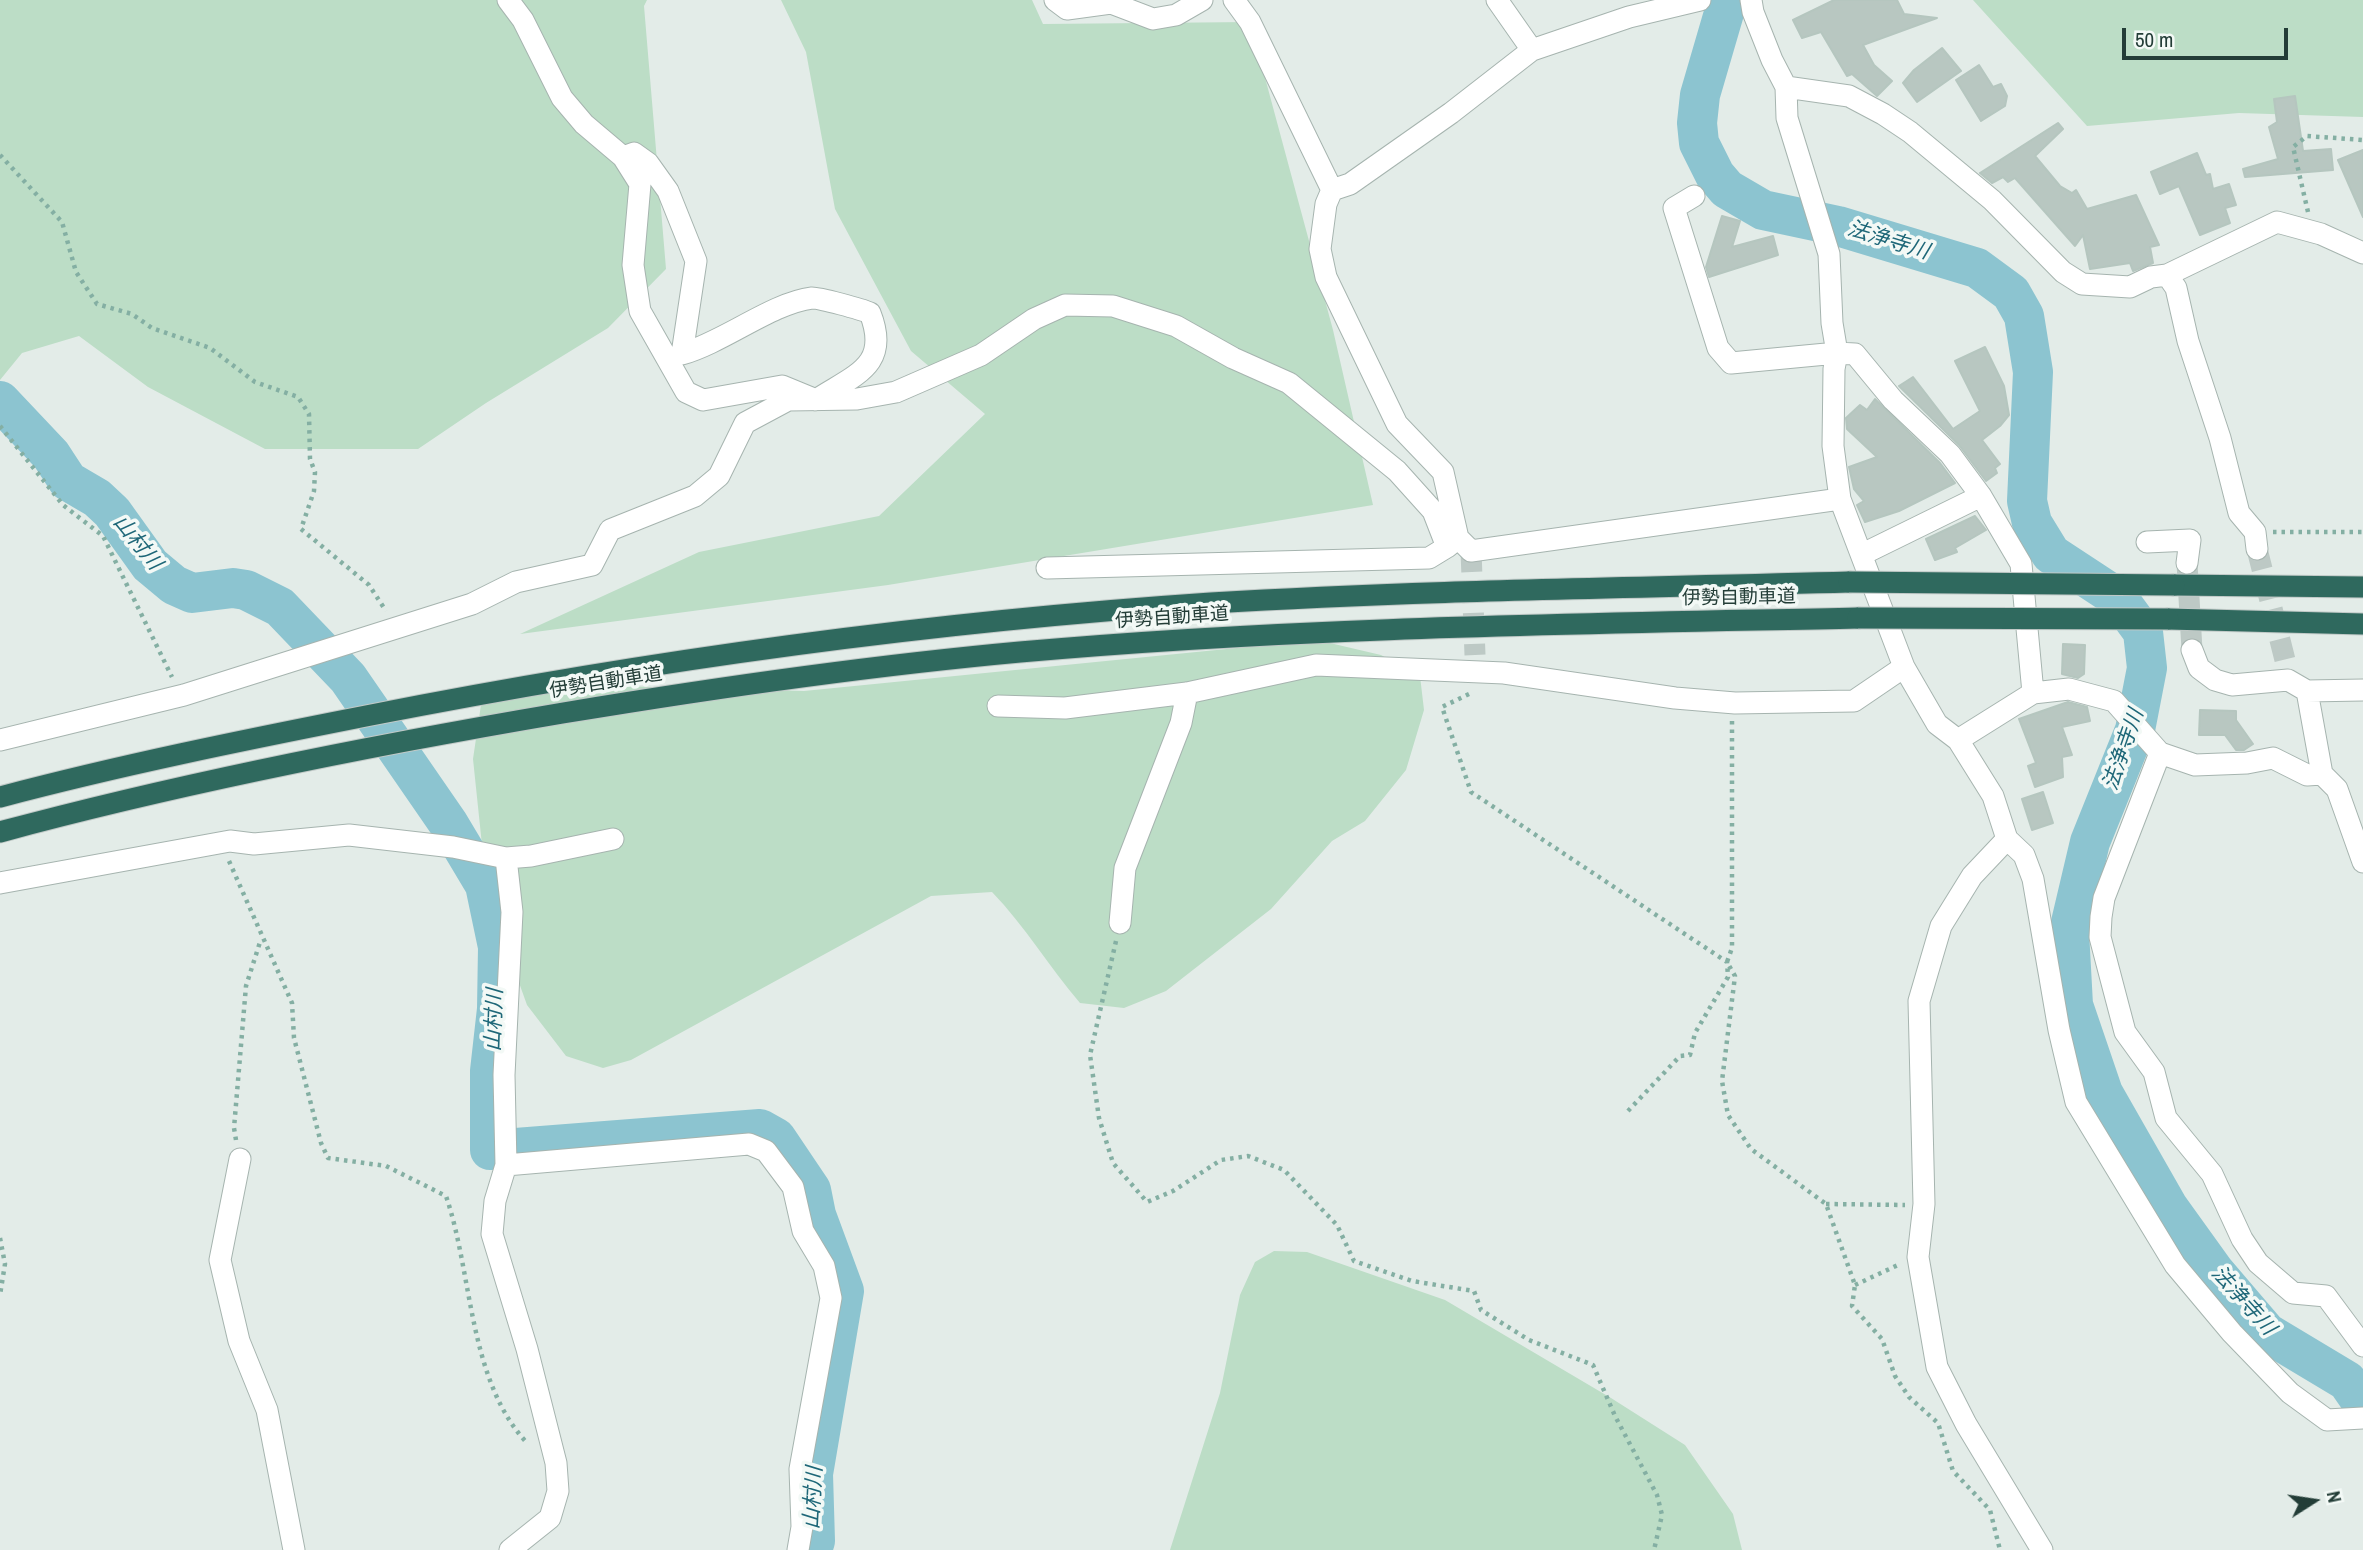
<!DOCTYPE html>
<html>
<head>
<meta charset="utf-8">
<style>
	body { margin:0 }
	#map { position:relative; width:2363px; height:1550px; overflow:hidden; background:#e3ece8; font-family:"Archivo Narrow",sans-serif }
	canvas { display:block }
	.north { position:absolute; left:2279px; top:1466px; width:70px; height:70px; -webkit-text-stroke:5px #f3f9f6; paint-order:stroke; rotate:78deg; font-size:19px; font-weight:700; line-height:28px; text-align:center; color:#233d37 }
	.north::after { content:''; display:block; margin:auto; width:24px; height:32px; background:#233d37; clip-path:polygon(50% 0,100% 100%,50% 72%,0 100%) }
	.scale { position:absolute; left:2122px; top:28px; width:166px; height:32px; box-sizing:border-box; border:4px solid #233d37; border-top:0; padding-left:9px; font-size:21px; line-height:24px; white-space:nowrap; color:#233d37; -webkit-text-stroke:5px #f3f9f6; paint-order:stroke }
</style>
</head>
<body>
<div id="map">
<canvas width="2363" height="1550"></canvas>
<div class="north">N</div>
<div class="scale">50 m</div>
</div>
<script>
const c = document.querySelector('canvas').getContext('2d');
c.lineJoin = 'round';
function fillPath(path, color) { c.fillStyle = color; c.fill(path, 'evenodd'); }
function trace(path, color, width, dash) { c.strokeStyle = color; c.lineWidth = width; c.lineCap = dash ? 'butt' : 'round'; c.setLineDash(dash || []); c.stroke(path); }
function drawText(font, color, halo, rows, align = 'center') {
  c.font = font + ' "Archivo Narrow","Noto Sans JP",sans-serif'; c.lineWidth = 7; c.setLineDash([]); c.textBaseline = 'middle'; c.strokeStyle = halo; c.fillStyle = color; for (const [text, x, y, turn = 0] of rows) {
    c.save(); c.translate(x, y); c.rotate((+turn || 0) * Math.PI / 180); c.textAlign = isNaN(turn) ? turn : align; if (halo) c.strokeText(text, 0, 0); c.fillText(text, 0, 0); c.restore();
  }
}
const green = new Path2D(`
	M0 0H647L644 6 666 269 608 328 486 403 418 449H265L148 387 79 336 22 353 0 380Z
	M781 0H1032L1043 24 1250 22 1333 330 1373 505 888 585 520 634 699 552 879 516 985 414 911 351 835 209 806 52Z
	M1973 0H2363V117L2239 113 2087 126Z
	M1317 640 1381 655 1420 676 1424 710 1406 770 1365 821 1332 841 1271 909 1166 991 1124 1008 1080 1003C1049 967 1025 926 992 892L931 896 631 1060 603 1068 566 1056 527 1005 503 938 482 845 473 759 482 698 504 683 804 691Z
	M1274 1251 1307 1252 1445 1300 1611 1398 1685 1445 1733 1514 1742 1550H1170L1220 1393 1240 1295 1255 1262Z`);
const river = new Path2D(`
	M1725 0 1726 6 1700 95 1697 123 1699 143 1715 175 1727 189 1763 210 1838 226 1977 268 2011 293 2024 316 2033 372 2027 501 2032 523 2051 554 2118 598 2143 632 2147 668 2135 730 2090 842 2069 931 2073 1005 2103 1093 2168 1207 2214 1271 2267 1333 2347 1381 2363 1404
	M0 401 51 455 68 481 97 498 112 512 150 565 174 585 192 593 233 588 246 590 280 607 348 678 448 823 485 885 498 947 497 1009 490 1071V1150L760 1129 776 1138 811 1190 816 1215 844 1291 813 1474 815 1541 812 1550`);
const building = new Path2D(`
	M1834 0H1897L1904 14 1937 18 1863 45 1874 65 1892 81 1877 96 1852 74 1847 76 1821 32 1802 38 1793 20Z
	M1942 48 1961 71 1917 102 1903 83 1914 70Z
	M1979 65 1993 87 2001 84 2007 96 2005 106 1981 121 1956 80Z
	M2295 96 2303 151 2331 149 2333 170 2245 177 2243 169 2278 159 2269 127 2277 122 2274 99Z
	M2058 123 2063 129 2035 156 2060 186 2072 193 2076 190 2087 209 2136 195 2159 245 2150 247 2153 263 2133 271 2130 263 2090 269 2083 235 2075 246 2015 178 2008 182 2003 177 1992 183 1980 173Z
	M2363 150V217L2338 160Z
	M2197 153 2206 175 2210 174 2213 189 2229 184 2236 205 2225 208 2230 223 2200 235 2179 186 2160 194 2151 172Z
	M1722 216 1740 221 1732 247 1773 236 1778 255 1709 277 1706 267Z
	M1985 347 2004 386 2009 415 2000 426 1982 440 2000 464 1995 468 1997 473 1986 481 1959 445 1899 386 1913 377 1953 429 1980 411 1955 361Z
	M1875 399 1940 463 1955 483 1899 511 1865 522 1857 505 1864 501 1854 489 1849 467 1877 457 1847 429 1846 418 1860 405 1867 410Z
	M1975 516 1986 530 1955 548 1957 552 1935 560 1926 539Z
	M2063 644 2085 645 2084 674 2078 678 2062 674Z
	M2068 702 2087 707 2090 721 2062 727 2072 755 2062 757 2063 777 2035 787 2028 766 2036 763 2019 719Z
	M2200 710 2236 711V720L2253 744 2244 750H2236L2225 735H2199Z
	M2043 792 2053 823 2032 830 2022 799Z`);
const streetTunnel = new Path2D(`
	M2257 549 2286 664
	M1471 551 1475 655
	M2187 563 2192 650`);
const path = new Path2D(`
	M0 155 62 222 76 272 97 304 132 314 152 328 210 348 255 382 298 397 309 414 310 459 315 472 314 491 301 529 369 585 386 611
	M2308 212 2293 147 2307 136 2363 140
	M0 426 63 505 103 536 172 677
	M2273 532H2363
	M1469 694 1442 707 1471 792 1727 962 1728 977 1695 1033 1690 1055 1680 1056 1628 1111
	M1732 721V948L1727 962 1735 976 1722 1081 1728 1115 1751 1149 1826 1204 1855 1285 1852 1306 1882 1339 1895 1376 1909 1397 1938 1423 1953 1471 1990 1510 2000 1550
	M229 861 292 1003 294 1038 321 1143 328 1158 386 1166 446 1196C473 1275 468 1381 528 1444
	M1116 941 1090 1055 1099 1118 1113 1163 1147 1202 1173 1191 1221 1160 1248 1156 1284 1170 1337 1225 1354 1261 1412 1281 1474 1291 1481 1310 1529 1340 1593 1365 1615 1416 1657 1495 1662 1515 1654 1550
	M236 1140 234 1128 246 986 261 939
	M1826 1204 1905 1205
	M0 1238 5 1264 0 1295
	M1855 1285 1898 1265`);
const street = new Path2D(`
	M508 0 523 20 562 98 584 124 623 157 640 184 633 265 640 311 686 392 703 400 782 386 816 400C854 375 891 366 870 313 861 309 820 298 812 298 772 303 724 342 682 354L696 261 668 191 648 163 634 153 623 157
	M1055 0 1067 9 1111 3 1153 19 1176 15 1202 0
	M1234 0 1250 22 1332 190
	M1497 0 1532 50
	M1700 0 1629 17 1532 50 1451 113 1350 184 1332 190 1326 204 1320 249 1326 277 1397 424 1443 472 1458 538 1471 551 1840 499
	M1751 0 1753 12 1772 60 1786 87 1787 118 1829 254 1832 323 1837 353 1834 369 1833 446 1840 499 1904 667 1937 724 1958 740 1993 796 2007 839 2024 855 2033 879 2059 1030 2076 1102 2175 1265 2232 1333 2290 1393 2327 1420 2363 1418
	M1786 87 1849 96 1883 114 1910 132 1992 200 2063 272 2082 284 2130 287 2151 277 2167 275 2277 222 2321 234 2363 253
	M1694 196 1674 208 1718 348 1731 363 1837 353 1855 354 1893 400 1950 454 1981 496 2021 564 2033 693
	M2167 275 2176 288 2188 341 2220 438 2239 513 2255 532 2257 549
	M2147 542 2190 540 2187 563
	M1869 551 1981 496
	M1047 568 1429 558 1447 547
	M2192 650 2199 668 2215 680 2232 685 2288 680 2307 691 2363 690
	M2307 691 2322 774 2337 789 2363 862
	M998 706 1065 708 1187 693 1316 665 1504 673 1675 698 1735 703 1854 701 1904 667
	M0 740 184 695 472 604 516 582 592 565 610 530 695 496 719 476 745 423 788 400 857 399 896 392 981 355 1034 319 1065 305 1113 306 1176 326 1233 358 1289 383 1397 471 1433 511 1447 547 1458 538
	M1958 740 2033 693 2069 689 2114 701 2160 753
	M2322 774 2307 775 2273 758 2247 763 2195 765 2160 753 2104 898 2101 917 2100 937 2125 1032 2154 1072 2166 1118 2212 1174 2242 1239 2258 1263 2293 1293 2326 1296 2363 1346
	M2007 839 1972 876 1941 926 1919 1001 1924 1204 1918 1257 1937 1367 1966 1424 2042 1550
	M506 858 512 912 504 1075 506 1165 495 1201 492 1234 527 1349 556 1463 558 1491 550 1518 510 1550
	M0 883 230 841 254 844 349 835 453 847 506 858 531 856 613 839
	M1120 923 1125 868 1181 723 1187 693
	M240 1159 220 1260 239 1341 267 1410 294 1550
	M506 1165 749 1144 766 1151 793 1187 803 1231 824 1266 831 1298 800 1469 802 1527 798 1550`);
const highway = new Path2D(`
	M2174 585 2363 587
	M2168 619 2363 624
	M0 797C121 765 244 740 366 716 645 661 927 622 1211 603 1423 590 1636 588 1849 582
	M0 832C185 782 374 745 563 713 714 688 867 666 1020 652 1299 627 1579 624 1858 618`);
const highwayBridge = new Path2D(`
	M1849 582 2174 585
	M1858 618 2168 619`);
const streetNames = [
	["伊勢自動車道",1739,598,-1],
	["伊勢自動車道",1172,618,-4],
	["伊勢自動車道",606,683,-9]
];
const waterNames = [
	["法浄寺川",1888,241,17],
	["山村川",137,543,51],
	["法浄寺川",2124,750,-71],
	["山村川",495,1020,-88],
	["法浄寺川",2243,1301,48],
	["山村川",814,1498,-87]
];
fillPath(green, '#bcddc6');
trace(river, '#8cc4d0', 40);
fillPath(building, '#b8c7c1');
trace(building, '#b5c6bf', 2);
trace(streetTunnel, '#bdc9c5', 21, [21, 10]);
trace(street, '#a6b4af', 23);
trace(highway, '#c1c9c7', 23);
trace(path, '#84afa3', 4.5, [3.5, 5]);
trace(street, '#fff', 21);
trace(highway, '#2f695e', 21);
trace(highwayBridge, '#c1c9c7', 23, []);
trace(highwayBridge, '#2f695e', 21);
drawText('19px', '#233d37', '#f3f9f6', streetNames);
drawText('italic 21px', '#1e6778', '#f3f9f6', waterNames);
</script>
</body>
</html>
